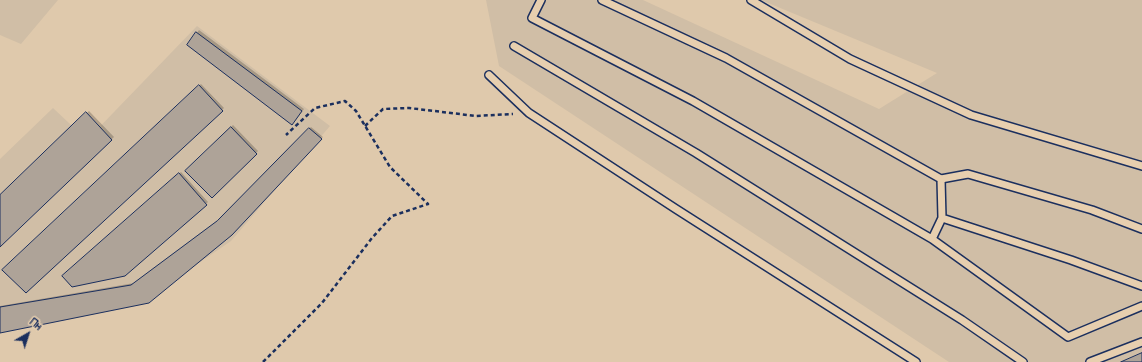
<!DOCTYPE html>
<html>
<head>
<meta charset="utf-8">
<style>
	body { margin:0 }
	#map { position:relative; width:1142px; height:362px; overflow:hidden; background:#dfc9ac; font-family:Pangolin,sans-serif }
	canvas { display:block }
	.north { position:absolute; left:8px; top:314px; width:40px; height:40px; -webkit-text-stroke:3px #e7cfaf; paint-order:stroke; rotate:39deg; font-size:11px; font-weight:700; line-height:16px; text-align:center; color:#1b2f5e }
	.north::after { content:''; display:block; margin:auto; width:14px; height:18px; background:#1b2f5e; clip-path:polygon(50% 0,100% 100%,50% 72%,0 100%) }
</style>
</head>
<body>
<div id="map">
<canvas width="1142" height="362"></canvas>
<div class="north">Пн</div>
</div>
<script>
const c = document.querySelector('canvas').getContext('2d');
c.lineJoin = 'round';
function fillPath(path, color) { c.fillStyle = color; c.fill(path, 'evenodd'); }
function trace(path, color, width, dash) { c.strokeStyle = color; c.lineWidth = width; c.lineCap = dash ? 'butt' : 'round'; c.setLineDash(dash || []); c.stroke(path); }
const built = new Path2D(`
	M0 0H58L21 44 0 35Z
	M486 0H643L879 109 937 73 761 0H1142V362H949L499 66Z
	M197 26 330 126 231 241 139 304 0 331V159L53 108 87 140Z`);
const shadow = new Path2D(`
	M199 30 304 109 294 122 188 45Z
	M201 84 224 108 26 292 3 270Z
	M89 111 114 137 0 246V196Z
	M233 125 258 151 212 197 187 171Z
	M311 127 323 137 231 234 148 302 0 332V306L134 283 220 219Z
	M181 172 208 202 125 275 63 276Z`);
const building = new Path2D(`
	M196 32 302 111 292 125 187 45Z
	M199 85 223 111 26 293 2 270Z
	M86 112 112 140 0 247V195Z
	M231 127 257 154 212 198 185 171Z
	M309 128 322 139 232 235 149 303 0 333V307L131 285 217 221Z
	M179 173 207 205 125 276 72 287 62 276Z
	M1142 353V362H1121Z`);
const path = new Path2D(`
	M365 126 383 109 409 108 476 116 513 114
	M263 362 322 303 372 238 392 216 428 204 390 167 356 111 345 101 315 108 286 135`);
const lane = new Path2D(`
	M541 0 532 18 693 101 932 239 1068 337 1142 306
	M602 0 726 58 941 179 942 218 932 239
	M751 0 850 59 971 115 1142 166
	M514 46 696 153 962 320 1023 362
	M489 75 529 113 676 209 916 362
	M941 179 968 174 1092 210 1142 229
	M942 218 1071 260 1142 286
	M1090 362 1142 342`);
fillPath(built, '#d0bea6');
fillPath(shadow, '#0003');
fillPath(building, '#aea398');
trace(building, '#1b2f5e', 1);
trace(lane, '#1b2f5e', 10);
trace(path, '#1b2f5e', 2.5, [4, 3]);
trace(lane, '#e7cfaf', 7);
</script>
</body>
</html>
